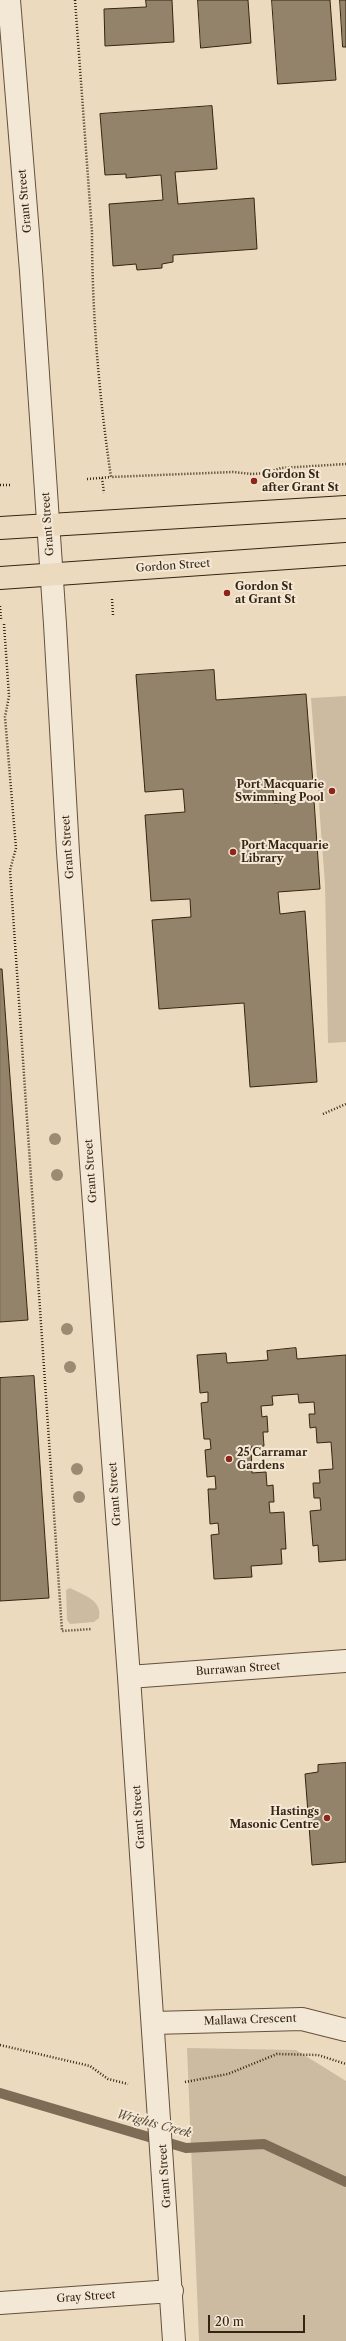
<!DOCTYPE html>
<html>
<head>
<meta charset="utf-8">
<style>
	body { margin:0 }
	#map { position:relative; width:346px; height:2341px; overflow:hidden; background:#ecdabf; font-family:"Libre Caslon Text",serif }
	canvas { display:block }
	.scale { position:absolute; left:208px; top:2315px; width:97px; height:18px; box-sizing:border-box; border:2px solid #352411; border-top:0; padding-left:5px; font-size:12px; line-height:14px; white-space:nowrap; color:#352411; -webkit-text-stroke:3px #f3e7d5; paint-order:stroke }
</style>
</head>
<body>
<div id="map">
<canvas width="346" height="2341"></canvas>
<div class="scale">20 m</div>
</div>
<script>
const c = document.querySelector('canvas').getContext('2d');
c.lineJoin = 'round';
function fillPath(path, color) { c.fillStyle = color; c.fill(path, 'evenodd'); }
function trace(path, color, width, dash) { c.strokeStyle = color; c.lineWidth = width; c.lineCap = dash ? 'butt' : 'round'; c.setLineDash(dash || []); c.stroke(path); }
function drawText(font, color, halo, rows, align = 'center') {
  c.font = font + ' "Libre Caslon Text",serif'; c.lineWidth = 4; c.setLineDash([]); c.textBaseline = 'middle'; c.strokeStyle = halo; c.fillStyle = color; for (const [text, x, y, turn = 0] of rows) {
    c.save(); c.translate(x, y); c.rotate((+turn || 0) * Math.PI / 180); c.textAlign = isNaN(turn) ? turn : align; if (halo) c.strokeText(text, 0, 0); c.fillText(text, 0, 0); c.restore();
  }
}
const green = new Path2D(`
	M346 696V1042L328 1043 325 884 311 698Z
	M70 1588C83 1595 103 1600 99 1618L94 1622 70 1624 67 1620 66 1590Z
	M187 2048 296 2050 346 2081V2341H199Z`);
const stream = new Path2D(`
	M0 2093 186 2148 264 2144 346 2182`);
const building = new Path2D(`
	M146 0H172L174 42 105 46 104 9 146 7Z
	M198 0H248L251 43 201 48Z
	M272 0H330L336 80 278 84Z
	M340 0H346V47H343Z
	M212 106 217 169 175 172 178 204 254 198 257 249 173 255V262L162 264V268L137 270 136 264 113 266 109 204 163 200 161 175 126 178V174L105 175 100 114Z
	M214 670 216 700 306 694 313 783 273 786 274 803 314 800 320 889 278 892 280 914 305 911 317 1082 250 1087 244 1003 159 1009 152 920 191 917 190 899 151 901 145 815 185 812 183 789 145 792 136 675Z
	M0 969H2L28 1320 0 1322Z
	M296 1348 297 1359 346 1355V1560L319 1562 318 1545 313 1546 310 1511 321 1510 320 1498H314L313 1483H320L319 1470 333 1469 331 1442 317 1443 316 1427 310 1428 309 1414H315L314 1402 299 1403 298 1394 272 1396 273 1405 261 1406 262 1417 267 1416 268 1432H263L264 1446 251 1447 252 1473 266 1472 267 1486 273 1485 274 1502H269L270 1513 284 1512 286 1549H281L282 1564 251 1566 252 1577 214 1579 211 1535 219 1534 218 1523 210 1524 208 1489H216L215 1476 207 1477 205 1450 211 1449 210 1439H204L201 1403 208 1402V1392L200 1393 197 1355 226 1353 227 1363 268 1360 267 1351Z
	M34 1376 49 1598 0 1601V1378Z
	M346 1763V1862L312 1865 305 1774 318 1772V1765Z`);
const path = new Path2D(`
	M75 0 92 232C92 313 99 396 111 477L233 472 252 474 266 473 281 468 346 464
	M102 478 104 493
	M87 479 111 477
	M0 485H10
	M112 599 113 615
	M0 606 1 619
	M4 624 9 696 5 717 16 848 10 870 62 1631 92 1629
	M323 1114 346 1104
	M0 2045 90 2066 108 2079 128 2084
	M185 2082 228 2074 277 2054 318 2055 346 2064`);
const minor = new Path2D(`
	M9 0 31 271 55 624 68 852 129 1677 174 2341
	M129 1677 346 1661
	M153 2023 302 2019 346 2030
	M0 2303 172 2291`);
const major = new Path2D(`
	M0 528 346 507
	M0 578 346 554`);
const trees = [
	[55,1139],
	[57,1175],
	[67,1329],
	[70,1367],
	[77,1469],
	[79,1497]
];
const markers = [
	[254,481,4,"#8f2418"],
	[227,593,4,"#8f2418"],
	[332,791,4,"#8f2418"],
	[233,852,4,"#8f2418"],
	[229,1459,4,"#8f2418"],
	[327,1818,4,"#8f2418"]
];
const streetNames = [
	["Grant Street",25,201,-95],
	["Grant Street",48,524,-94],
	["Gordon Street",173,566,-4],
	["Grant Street",68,847,-94],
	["Grant Street",91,1171,-94],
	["Grant Street",115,1494,-94],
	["Burrawan Street",238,1669,-4],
	["Grant Street",139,1817,-94],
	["Mallawa Crescent",250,2020,-2],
	["Grant Street",165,2176,-94],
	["Gray Street",86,2297,-4]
];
const poiNames = [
	["Gordon St",262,475],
	["after Grant St",262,488],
	["Gordon St",235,587],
	["at Grant St",235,600],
	["Port Macquarie",324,785,"right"],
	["Swimming Pool",324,798,"right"],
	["Port Macquarie",241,846],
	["Library",241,859],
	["25 Carramar",237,1453],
	["Gardens",237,1466],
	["Hastings",319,1812,"right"],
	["Masonic Centre",319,1825,"right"]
];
const waterNames = [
	["Wrights Creek",154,2124,15]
];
fillPath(green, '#cdbba1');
trace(stream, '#7e6c56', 10);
fillPath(building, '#94836b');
trace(building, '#352411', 1);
trace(minor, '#63523c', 24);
trace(major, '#352411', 24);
trace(path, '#352411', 2.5, [1, 2]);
trace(minor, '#f3e7d5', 22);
trace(major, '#ecdabf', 22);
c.fillStyle = '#9c8b73';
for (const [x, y] of trees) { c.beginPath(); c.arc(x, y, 6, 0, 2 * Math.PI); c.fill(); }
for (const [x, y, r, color] of markers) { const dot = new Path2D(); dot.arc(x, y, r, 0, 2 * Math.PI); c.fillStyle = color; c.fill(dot); trace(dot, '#f3e7d5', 1.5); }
drawText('11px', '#352411', '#f3e7d5', streetNames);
drawText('bold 11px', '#352411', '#f3e7d5', poiNames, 'left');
drawText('italic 12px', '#5f4e39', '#f3e7d5', waterNames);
</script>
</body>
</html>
